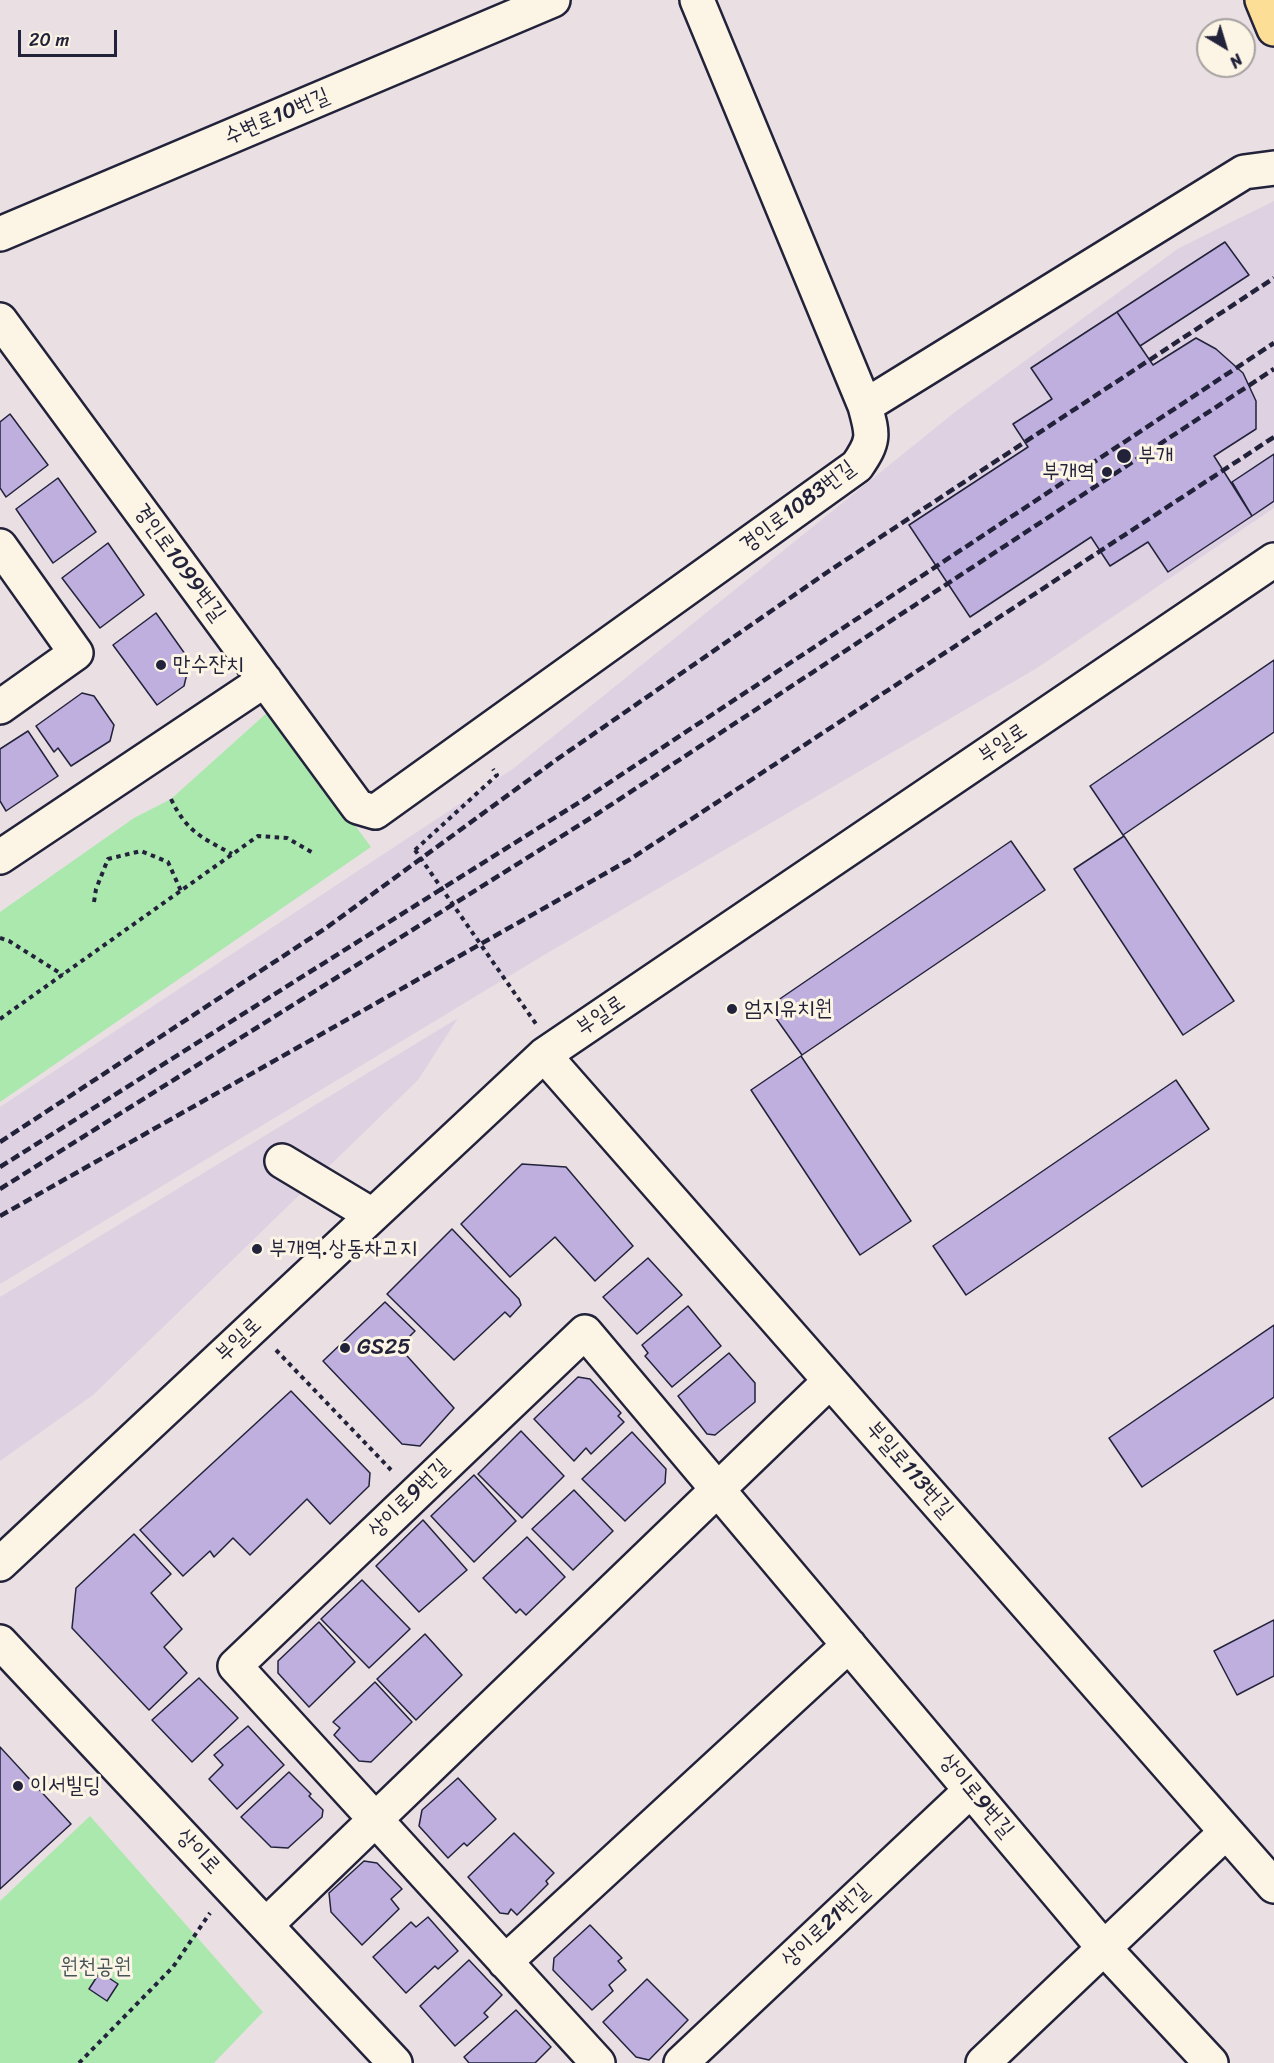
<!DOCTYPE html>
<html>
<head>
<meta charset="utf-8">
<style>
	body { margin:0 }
	#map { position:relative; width:1274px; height:2063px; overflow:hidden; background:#eae0e3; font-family:Sriracha,sans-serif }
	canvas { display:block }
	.north { position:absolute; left:1196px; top:18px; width:60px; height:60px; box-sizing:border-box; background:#fcf5e5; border:2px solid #a5a1a1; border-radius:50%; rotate:142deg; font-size:16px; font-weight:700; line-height:24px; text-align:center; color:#22223b }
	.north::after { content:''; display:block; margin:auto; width:21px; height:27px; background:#22223b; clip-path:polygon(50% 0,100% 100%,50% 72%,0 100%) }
	.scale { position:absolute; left:18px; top:30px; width:99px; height:27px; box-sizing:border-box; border:3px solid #22223b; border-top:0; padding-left:8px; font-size:18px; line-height:21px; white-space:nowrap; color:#22223b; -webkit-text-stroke:4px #fcf5e5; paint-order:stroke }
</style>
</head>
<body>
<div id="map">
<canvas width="1274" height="2063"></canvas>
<div class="north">N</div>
<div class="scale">20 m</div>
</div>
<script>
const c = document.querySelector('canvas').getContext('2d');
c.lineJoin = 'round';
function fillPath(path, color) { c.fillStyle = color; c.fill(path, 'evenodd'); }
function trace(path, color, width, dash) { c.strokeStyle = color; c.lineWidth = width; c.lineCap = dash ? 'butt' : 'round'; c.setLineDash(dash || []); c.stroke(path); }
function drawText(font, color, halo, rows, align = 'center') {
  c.font = font + ' Sriracha,"Poor Story",sans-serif'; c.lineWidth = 6; c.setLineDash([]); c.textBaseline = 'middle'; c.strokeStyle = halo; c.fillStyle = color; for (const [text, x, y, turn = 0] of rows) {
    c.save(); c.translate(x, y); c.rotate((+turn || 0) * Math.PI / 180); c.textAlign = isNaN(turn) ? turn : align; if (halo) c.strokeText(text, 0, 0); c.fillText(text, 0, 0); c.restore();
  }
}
const built = new Path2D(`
	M1274 201V508L1037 668 544 955 0 1284V1107L514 768 955 412 1179 248Z
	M458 1018 418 1080 93 1395 0 1461V1297Z`);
const green = new Path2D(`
	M270 710 371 847 0 1102V912L134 818 171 799Z
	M90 1816 263 2012 214 2063H0V1901Z`);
const building = new Path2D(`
	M1225 242 1249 275 1140 346 1117 312Z
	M1117 312 1153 365 1196 338 1216 349 1243 373 1256 401V429L1214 456 1252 516 1168 572 1148 542 1110 566 1091 537 970 617 909 525 1028 447 1013 424 1052 399 1031 368Z
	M10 414 48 465 6 497 0 488V422Z
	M1274 454V501L1252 516 1232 482Z
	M58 478 96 532 53 563 16 509Z
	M108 543 144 595 100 628 62 578Z
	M156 613 190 661 184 686 157 705 113 645Z
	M1274 660V732L1123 835 1090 786Z
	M82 693 94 696 114 725 110 741 71 766 58 748 54 752 36 726Z
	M28 731 58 776 6 811 0 801V749Z
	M1124 836 1234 1001 1183 1035 1074 869Z
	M1011 841 1045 890 802 1055 768 1007Z
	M801 1056 911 1221 860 1255 751 1090Z
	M1176 1080 1209 1129 966 1295 933 1246Z
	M522 1164 566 1167 633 1246 595 1281 555 1237 510 1277 461 1224Z
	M452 1229 519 1299 521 1305 510 1317 505 1312 454 1360 387 1294Z
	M648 1258 682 1295 637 1334 603 1297Z
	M385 1302 415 1331 399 1347 454 1408 420 1446 402 1444 323 1361Z
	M688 1306 721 1346 672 1387 645 1356 648 1353 642 1345Z
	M1274 1325V1397L1142 1487 1109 1438Z
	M729 1353 755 1383V1402L715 1435 707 1434 678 1396Z
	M578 1377 590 1379 621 1413 618 1416 624 1422 591 1454 586 1448 574 1461 534 1419Z
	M291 1391 370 1473 369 1486 330 1524 307 1499 250 1555 233 1538 214 1557 210 1551 183 1576 140 1530Z
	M521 1431 564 1476 522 1518 478 1474Z
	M632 1432 666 1469 665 1483 625 1521 582 1479Z
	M474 1475 516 1521 474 1562 431 1516Z
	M574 1490 613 1531 573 1570 532 1529Z
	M423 1520 467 1570 419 1612 376 1566Z
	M134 1534 171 1574 151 1593 182 1629 164 1647 187 1673 149 1710 72 1628 76 1588Z
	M527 1537 565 1577 526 1615 520 1609 516 1613 483 1578Z
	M362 1580 410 1629 369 1668 321 1619Z
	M1274 1620V1676L1237 1695 1214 1651Z
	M319 1622 355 1662 309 1707 278 1673V1661Z
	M425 1634 462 1675 416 1720 377 1679Z
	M199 1678 238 1718 192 1762 152 1720Z
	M375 1682 412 1722 371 1762 359 1761 334 1735 340 1728 333 1722Z
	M248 1726 284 1765 237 1809 209 1779 223 1765 214 1755Z
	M0 1747 71 1824 0 1889Z
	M289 1772 311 1794 309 1796 323 1810 322 1817 288 1848 271 1847 241 1817Z
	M458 1778 496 1819 467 1846 464 1843 448 1858 419 1826 422 1810Z
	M514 1833 554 1873 546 1881 548 1884 517 1915 511 1909 508 1914 500 1913 468 1877Z
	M364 1861 377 1863 402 1889 391 1899 399 1909 362 1945 331 1912 329 1893Z
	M428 1917 458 1951 438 1969 435 1966 406 1993 373 1957 411 1922 416 1927Z
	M590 1925 622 1958 618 1961 626 1970 609 1985 613 1991 592 2010 553 1970 554 1958Z
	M469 1960 502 1995 484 2013 488 2017 455 2046 420 2006Z
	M100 1972 118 1984 107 2001 89 1989Z
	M647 1979 688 2020 649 2060 636 2057 603 2022Z
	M516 2010 551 2047 535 2063H469L464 2057Z`);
const path = new Path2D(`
	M171 799C187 832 201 837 232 854
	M415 850 497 775 493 769
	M94 902 96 889 108 859 141 851 168 862 181 891
	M0 938 9 941 63 975
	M0 1019 258 836 287 838 315 854
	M276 1350 391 1470
	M79 2063 173 1967 210 1913`);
const minor = new Path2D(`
	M0 234 553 0
	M0 320 358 807 375 812 857 466C875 440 873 435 865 406L697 0
	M865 406 1244 172 1274 168
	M0 546 76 653 0 707
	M0 857 265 680
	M544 1055 1274 1886
	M282 1161 372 1215
	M0 1564 544 1055 1274 560
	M0 1642 395 2063
	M266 1925 830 1381
	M505 1962 849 1645
	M598 2063 235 1666 585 1332 1103 1947 1211 2063
	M681 2063 971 1790
	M983 2063 1226 1832`);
const major = new Path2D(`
	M1262 0 1274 29`);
const rail = new Path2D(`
	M0 1142 326 928 556 760 829 571 1274 278
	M0 1167 586 798 1274 343
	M0 1189 597 814 1274 369
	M0 1216 629 860 1274 437`);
const pathBridge = new Path2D(`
	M415 850 536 1024`);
const markers = [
	[1124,456,8,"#22223b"],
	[1107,472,6,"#22223b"],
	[161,665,6,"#22223b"],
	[732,1009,6,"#22223b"],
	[257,1249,6,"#22223b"],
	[345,1348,6,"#22223b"],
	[18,1786,6,"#22223b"]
];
const streetNames = [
	["수변로10번길",277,117,-23],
	["경인로1083번길",798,507,-37],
	["경인로1099번길",179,563,54],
	["부일로",1003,744,-34],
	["부일로",601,1016,-34],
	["부일로",239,1340,-43],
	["부일로113번길",909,1470,49],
	["상이로9번길",409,1499,-44],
	["상이로9번길",976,1796,50],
	["상이로",198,1852,47],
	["상이로21번길",826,1926,-43]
];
const poiNames = [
	["부개",1138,456],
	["부개역",1095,472,"right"],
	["만수잔치",173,665],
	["엄지유치원",744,1009],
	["부개역.상동차고지",269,1249],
	["GS25",357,1348],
	["이서빌딩",30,1786]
];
const parkNames = [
	["원천공원",96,1967]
];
fillPath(built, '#ddd1e2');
fillPath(green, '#aae8ae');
fillPath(building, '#bfafdf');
trace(building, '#22223b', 1.5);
trace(minor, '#22223b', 38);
trace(major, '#22223b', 38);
trace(path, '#22223b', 4, [4.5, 4.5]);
trace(minor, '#fcf5e5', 33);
trace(major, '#fcde96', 33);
trace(rail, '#22223b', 4.5, [9, 4.5]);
trace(pathBridge, '#22223b', 4, [4.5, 4.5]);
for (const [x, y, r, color] of markers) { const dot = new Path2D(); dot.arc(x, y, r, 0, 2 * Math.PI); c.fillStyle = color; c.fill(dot); trace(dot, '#fcf5e5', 2); }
drawText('22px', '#22223b', '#fcf5e5', streetNames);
drawText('22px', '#22223b', '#fcf5e5', poiNames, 'left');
drawText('22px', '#445458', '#fcf5e5', parkNames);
</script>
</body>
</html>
